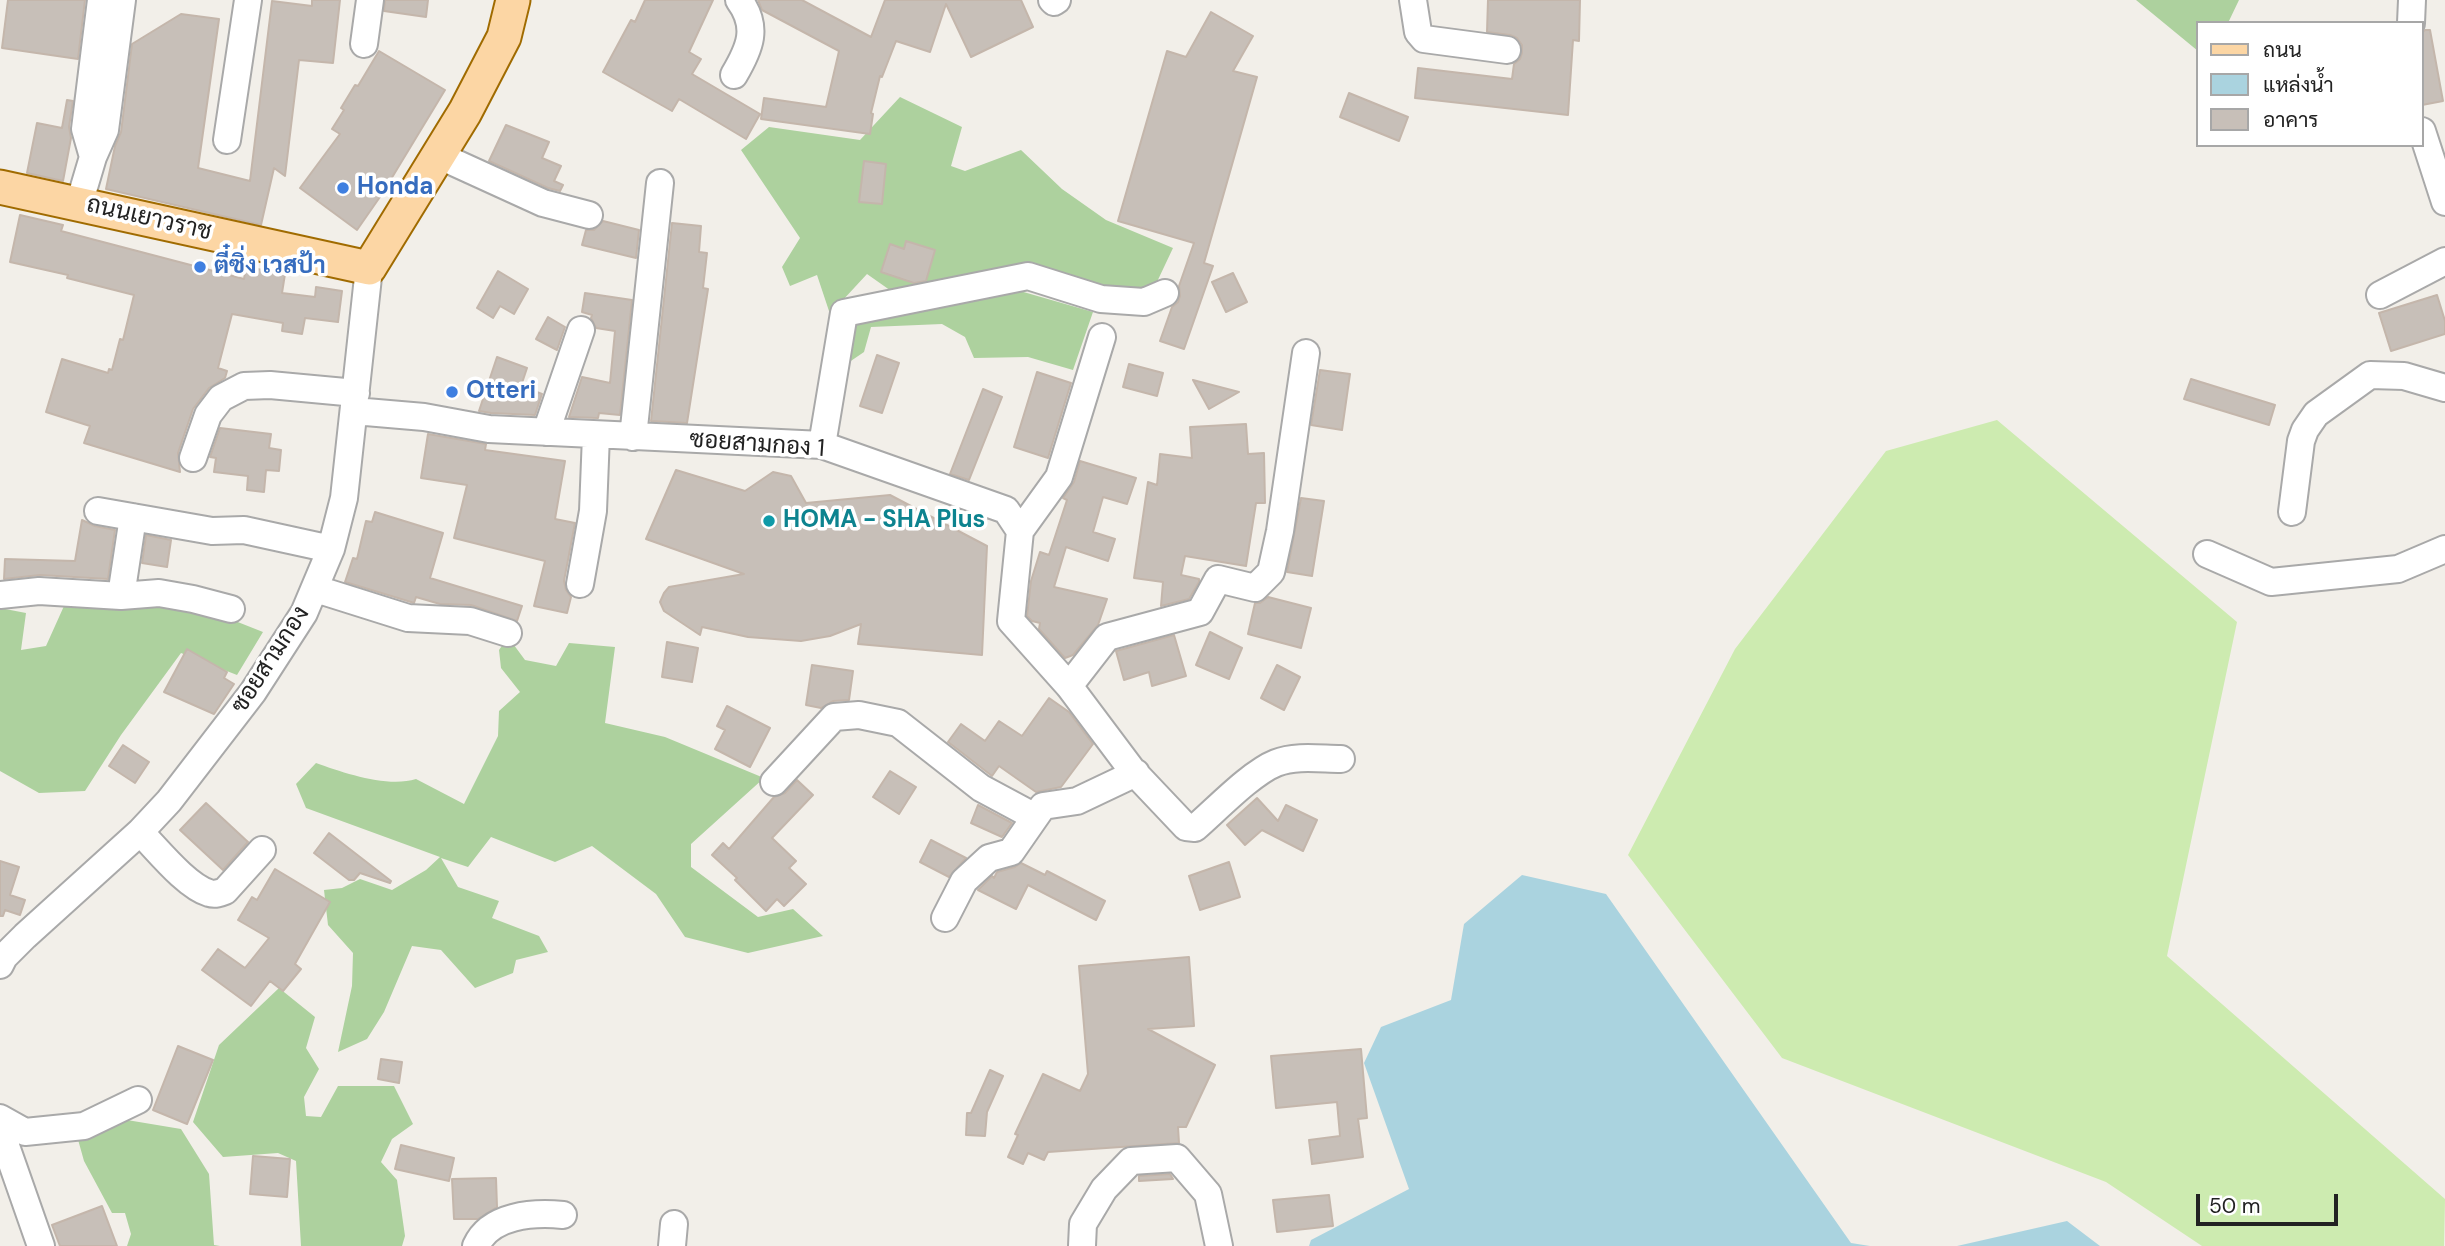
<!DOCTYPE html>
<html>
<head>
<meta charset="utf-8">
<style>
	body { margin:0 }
	#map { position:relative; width:2445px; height:1246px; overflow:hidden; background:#f2efe9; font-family:"DM Sans",Sarabun,sans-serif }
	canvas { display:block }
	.legend { position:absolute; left:2196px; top:21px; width:228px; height:126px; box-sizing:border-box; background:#fff; border:2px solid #a7a7a7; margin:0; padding:9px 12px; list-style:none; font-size:21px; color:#222 }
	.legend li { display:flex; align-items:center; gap:14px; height:35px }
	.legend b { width:35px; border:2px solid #a7a7a7 }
	.scale { position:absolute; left:2196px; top:1194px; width:142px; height:32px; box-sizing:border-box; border:4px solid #222; border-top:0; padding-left:9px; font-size:21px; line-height:24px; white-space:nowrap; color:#222; -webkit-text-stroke:5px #fff; paint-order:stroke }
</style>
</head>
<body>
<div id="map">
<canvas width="2445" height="1246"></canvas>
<ul class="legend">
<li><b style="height:9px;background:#fcd6a4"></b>ถนน</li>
<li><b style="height:19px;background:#aad3df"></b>แหล่งน้ำ</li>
<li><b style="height:19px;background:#c7bfb8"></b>อาคาร</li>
</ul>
<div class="scale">50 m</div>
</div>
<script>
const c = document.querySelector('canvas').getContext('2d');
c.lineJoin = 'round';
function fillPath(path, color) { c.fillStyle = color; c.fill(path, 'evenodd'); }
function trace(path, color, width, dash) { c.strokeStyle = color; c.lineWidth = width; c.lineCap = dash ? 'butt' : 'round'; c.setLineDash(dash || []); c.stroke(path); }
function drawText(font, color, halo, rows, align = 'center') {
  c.font = font + ' "DM Sans",Sarabun,sans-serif'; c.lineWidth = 7; c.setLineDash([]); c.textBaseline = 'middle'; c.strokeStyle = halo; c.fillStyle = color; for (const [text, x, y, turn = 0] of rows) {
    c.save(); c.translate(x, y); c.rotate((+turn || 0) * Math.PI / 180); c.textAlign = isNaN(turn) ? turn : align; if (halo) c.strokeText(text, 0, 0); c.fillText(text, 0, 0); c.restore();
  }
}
const grass = new Path2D(`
	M1997 420 2237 622 2167 956 2445 1199 2444 1246H2202L2106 1182 1782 1058 1628 855 1735 649 1886 451Z`);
const forest = new Path2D(`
	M2136 0H2239L2228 23H2198V51Z
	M900 97 962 127 951 166 965 171 1021 150 1062 189 1106 220 1173 248 1156 284 1135 291 1097 288 1023 267 894 293 867 274 830 314 817 275 790 286 782 267 800 238 741 150 769 127 860 140Z
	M1020 291 1093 312 1073 370 1028 357 974 358 965 337 942 324 871 327 864 352 842 367 853 321Z
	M169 603 220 615 263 632 237 675 181 653 121 735 85 791 39 793 0 771V608L26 613 21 650 46 646 64 606Z
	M508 637 525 660 556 666 569 643 615 647 605 723 665 737 764 778 691 844V867L758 917 793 909 823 936 748 953 685 937 656 894 592 846 555 862 491 837 468 867 441 858 458 887 499 901 492 918 539 936 548 952 516 960 513 973 475 988 441 950 412 946 384 1012 367 1039 338 1052 352 986 353 953 328 925 324 890 342 888 360 879 392 890 426 870 440 857 306 808 296 784 316 763C344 773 388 788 416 779L464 804 498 736 499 711 520 692 501 668 499 650Z
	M279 988 315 1017 306 1048 319 1069 304 1097 306 1116 321 1117 338 1086H394L413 1124 392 1139 381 1162 397 1180 405 1236 402 1246H301L296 1161 278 1153 223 1157 193 1122 219 1045Z
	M109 1117 181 1129 209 1174 214 1245 220 1246H127L131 1234 125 1213H112L84 1161 77 1136Z`);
const water = new Path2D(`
	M1522 875 1606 894 1851 1243 1870 1246H1309L1311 1240 1409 1189 1364 1063 1381 1027 1451 1000 1464 924Z
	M2067 1221 2100 1246H1957Z`);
const building = new Path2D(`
	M8 0H85L78 59 2 48Z
	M312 0H340L333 63 299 60 285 176 274 168 261 225 106 189 115 146 121 132 132 44 181 14 219 19 198 168 250 181 272 1 312 6Z
	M385 0H428L426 17 384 11Z
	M645 0H713L689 52 701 59 692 74 760 114 746 139 679 99 672 111 603 72 631 20 635 22Z
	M758 0H802L871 37 885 0H1021L1033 27 971 57 946 4 930 52 896 41 882 77 880 76 871 113 873 114 870 134 761 119 764 98 826 107 839 51 762 10Z
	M1488 0H1580L1579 41 1573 40 1568 115 1415 98 1418 68 1512 79 1514 64 1520 59 1522 53V45L1517 38 1510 35 1487 32Z
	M1211 12 1253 36 1233 71 1257 77 1204 263 1213 266 1184 349 1160 341 1172 307 1178 302 1180 296 1179 286 1194 243 1118 221 1167 51 1186 57Z
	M2425 30H2430L2443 101 2422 105V33Z
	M379 51 445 90 382 194 357 230 300 188 340 134 332 129 344 110 341 108 355 85 358 86Z
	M1349 93 1408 117 1399 141 1340 117Z
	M67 100 73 101 69 127 71 138 63 181 27 173 37 123 62 128Z
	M506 125 549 142 542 158 561 166 554 181 563 185 560 191 548 188 489 161Z
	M864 161 886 164 882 204 859 202Z
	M20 215 63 225 61 231 244 279 246 267 285 274 282 293 315 297 316 287 342 291 338 322 305 318 302 334 282 331 283 323 232 314 218 368 227 371 225 378 209 388 193 409 178 453 180 472 84 443 90 426 46 412 62 359 108 373 109 369 112 370 120 339 123 340 134 295 67 278 68 275 10 262Z
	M603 221 639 230 636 258 582 245 586 230H594Z
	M672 223 701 226 699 252 707 253 703 288 708 289 687 423 651 421Z
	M906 241 935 250 926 281 914 283 881 272 890 244 904 249Z
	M498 271 528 289 514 314 500 306 493 318 477 308Z
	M1233 273 1247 302 1226 312 1212 282Z
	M585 293 632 300 620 415 599 413 598 418 569 417 582 377 610 383 615 331 596 328 591 318 592 315 582 312Z
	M2437 295 2445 321V334L2391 351 2379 313Z
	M548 317 565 327 557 350 536 339Z
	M877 355 899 363 882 413 860 406Z
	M497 357 527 368 521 386 542 394 535 415 491 413 479 411Z
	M1129 364 1163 373 1157 396 1123 387Z
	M1320 370 1350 374 1342 430 1311 425Z
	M1037 372 1071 383 1048 458 1014 447Z
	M2191 379 2275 405 2269 425 2184 399Z
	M1193 380 1239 392 1209 409Z
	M983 389 1002 397 969 480 950 474Z
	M1246 424 1248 454 1264 453 1265 503H1256L1246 566 1185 556 1181 575 1199 579V582L1189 599 1161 606 1163 582 1134 578 1148 482 1157 485 1160 454 1192 458 1190 427Z
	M220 428 271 434 269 448 281 450 279 471 266 470 264 492 247 490 248 476 214 472 216 458 210 457Z
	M428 434 486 444 485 450 565 461 555 519 575 523 564 581 566 590 571 597 567 613 534 606 545 561 454 538 467 485 421 478Z
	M1080 461 1136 478 1127 504 1103 497 1093 532 1115 539 1108 561 1066 547 1054 587 1107 599 1098 625 1073 655 1065 658 1039 629 1040 623 1032 621 1027 616 1031 581 1040 552 1049 555 1067 500 1063 498 1074 482Z
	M676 470 745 491 773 472 791 476 806 503 890 495 987 546 982 655 858 644 861 624 830 636 801 641 748 637 702 627 700 635 664 611 660 602 664 593 669 587 744 574 646 539Z
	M1301 498 1324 501 1312 576 1287 572Z
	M375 512 443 533 430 578 522 606 517 621 471 605 440 604 416 597 414 603 411 602 345 582 353 558 357 559 366 521 372 522Z
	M82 520 95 526 115 530 108 579 40 575 4 579 5 559 75 561Z
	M146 535 171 540 167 567 142 563Z
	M1268 597 1311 608 1301 648 1248 634 1255 603H1260Z
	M1210 632 1242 648 1229 679 1196 665Z
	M1174 635 1186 676 1152 686 1149 672 1124 680 1116 651Z
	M667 642 698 648 692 682 662 677Z
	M187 649 227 672 224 678 234 684 214 714 164 692Z
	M812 665 853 671 849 700 833 701 821 708 806 705Z
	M1277 665 1300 677 1284 710 1261 698Z
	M1049 698 1069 712 1093 744 1061 787 1036 792 999 766 992 776 948 742 961 724 985 741 999 721 1022 736Z
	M727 706 770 728 750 767 715 749 725 730 717 726Z
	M123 745 149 762 135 783 109 766Z
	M890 771 916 787 899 814 873 797Z
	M797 780 813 795 772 838 796 861 789 868 806 884 784 906 777 899 766 911 735 880 737 878 712 855 723 843 729 849 774 797 785 793Z
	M1257 798 1278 821 1286 805 1317 820 1303 851 1262 830 1245 845 1227 825Z
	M206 803 248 842 223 870 180 830Z
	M978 805 1012 823 1002 837 971 823Z
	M329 833 391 881 390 883 360 873 354 880H349L314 853Z
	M931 840 966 858 949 877 920 862Z
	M0 861 19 867 10 895 25 900 20 915 5 910 3 916H0Z
	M1229 862 1240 897 1200 910 1189 876Z
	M1021 863 1045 875 1047 871 1105 901 1096 920 1028 885 1016 909 978 890 992 876 994 878 997 872 1015 867Z
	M275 869 330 902 295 964 301 969 283 991 270 981 251 1006 202 970 218 949 245 968 269 938 238 920 252 897 257 900Z
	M1189 957 1194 1026 1148 1029 1215 1065 1186 1127H1178L1179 1143 1048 1152 1044 1160 1028 1153 1023 1164 1008 1157 1018 1135 1015 1134 1043 1074 1080 1091 1088 1074 1079 966Z
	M178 1046 213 1060 187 1124 153 1110Z
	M1361 1049 1367 1118 1358 1119 1363 1157 1312 1164 1309 1140 1340 1136 1337 1102 1276 1108 1271 1056Z
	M381 1059 402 1062 399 1083 378 1079Z
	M990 1070 1003 1076 987 1112 985 1136 966 1135 967 1113H971Z
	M401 1145 454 1158 449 1181 395 1169Z
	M253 1156 290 1159 287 1197 250 1194Z
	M1170 1174 1173 1179 1139 1181V1176Z
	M496 1178 497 1207 478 1219H454L452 1179Z
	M1329 1195 1333 1226 1277 1232 1273 1200Z
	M102 1206 117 1246H60L52 1225Z`);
const minor = new Path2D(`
	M1052 0 1054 2 1057 0
	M1413 0 1418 32 1424 39 1507 50
	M2411 23 2412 0
	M364 44 370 0
	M734 75C750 48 759 27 739 0
	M2422 131 2445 202
	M227 140 248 0
	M440 156 543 203 589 215
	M93 157 85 129 101 0
	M79 204 93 157 105 130 122 0
	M2380 295 2445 261
	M354 411 424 417 489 429 822 445 1006 510 1020 531 1011 621 1069 686 1132 770 1186 827 1195 828C1217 809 1251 773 1276 763 1296 755 1321 759 1341 759
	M546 432 581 330
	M633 437 660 183
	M822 445 844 313 1028 276 1101 299 1144 302 1165 293
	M193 458 208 415 221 398 244 386 270 385 356 393
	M98 511 212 531 244 530 331 549
	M2292 512 2301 441 2305 430 2316 414 2370 375 2404 376 2445 388
	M1020 531 1059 477 1102 337
	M2207 554 2271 582 2398 569 2445 549
	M580 584 593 511 596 435
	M316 589 408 618 470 621 508 633
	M0 595 39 591 121 596 159 593 193 599 231 609
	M121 596 133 517
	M1069 686 1107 637 1200 612 1218 579 1255 588 1271 572 1280 531 1306 353
	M774 782 834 717 859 715 898 723 981 788 1035 817
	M140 832C157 849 186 886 209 893 215 895 220 893 225 891L262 850
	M945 918 964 881 989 858 1011 852 1043 806 1077 801 1136 773
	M0 965 4 957 25 936 140 832 169 801 253 692 304 613 331 549 344 498 369 268
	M0 1118 25 1132 84 1126 138 1100
	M0 1129 41 1246
	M476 1246C490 1215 533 1212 563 1215
	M672 1246 674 1224
	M1082 1246 1083 1224 1104 1189 1131 1161 1177 1158 1208 1194 1219 1246`);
const major = new Path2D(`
	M0 187 369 268 465 112 504 37 513 0`);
const markers = [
	[343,188,7,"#3f7fe0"],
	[200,267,7,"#3f7fe0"],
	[452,392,7,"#3f7fe0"],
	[769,521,7,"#0f9aa8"]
];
const shopNames = [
	["Honda",357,188],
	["ตี๋ซิ่ง เวสป้า",214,267],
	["Otteri",466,392]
];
const streetNames = [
	["ถนนเยาวราช",149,219,13],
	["ซอยสามกอง 1",757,445,4],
	["ซอยสามกอง",271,660,-57]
];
const cultureNames = [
	["HOMA - SHA Plus",783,521]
];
fillPath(grass, '#cdebb0');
fillPath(forest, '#add19e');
fillPath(water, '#aad3df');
fillPath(building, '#c7bfb8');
trace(building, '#c4b6ab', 2);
trace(minor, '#a9a9a9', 30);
trace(major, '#a06b00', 37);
trace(minor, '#fff', 26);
trace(major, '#fcd6a4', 33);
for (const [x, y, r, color] of markers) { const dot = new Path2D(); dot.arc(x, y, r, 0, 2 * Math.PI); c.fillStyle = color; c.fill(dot); trace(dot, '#fff', 2.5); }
drawText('bold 24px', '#366cbe', '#fff', shopNames, 'left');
drawText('24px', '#222', '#fff', streetNames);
drawText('bold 24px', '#0d838f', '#fff', cultureNames, 'left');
</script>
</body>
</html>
